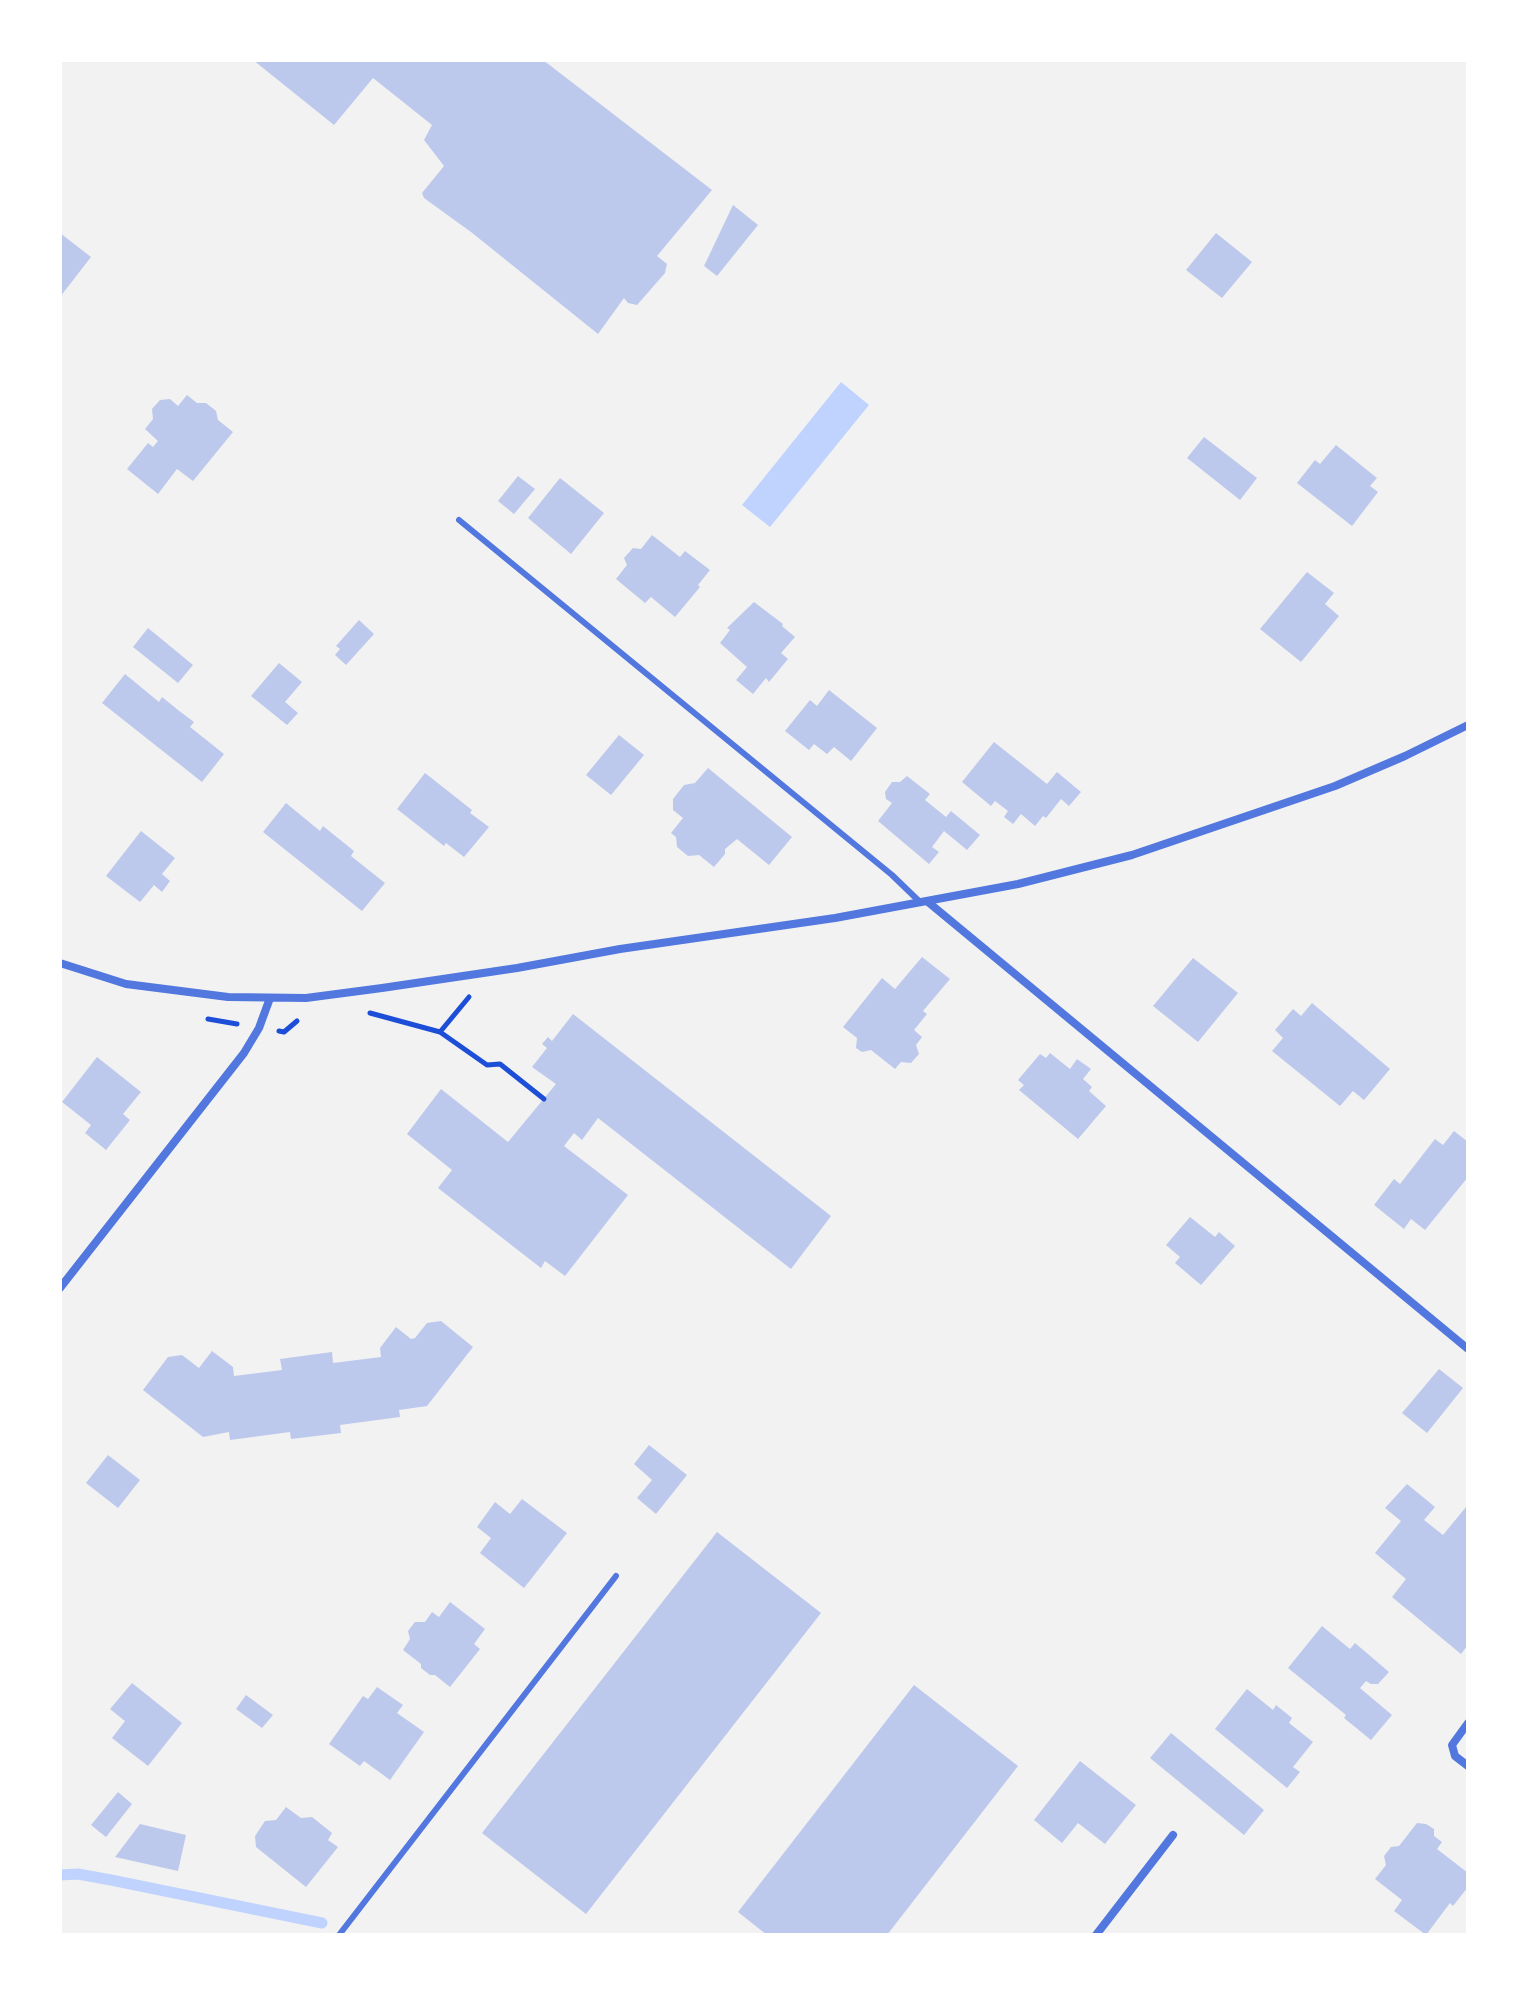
<!DOCTYPE html>
<html>
<head>
<meta charset="utf-8">
<style>
	body { margin:0 }
	#map { position:relative; width:1528px; height:1995px; overflow:hidden; background:#f2f2f2; font-family:Commissioner,sans-serif }
	canvas { display:block }
	.frame { position:absolute; inset:0; border:62px solid #fff; pointer-events:none }
</style>
</head>
<body>
<div id="map">
<canvas width="1528" height="1995"></canvas>
<div class="frame"></div>
</div>
<script>
const c = document.querySelector('canvas').getContext('2d');
c.lineJoin = 'round';
function fillPath(path, color) { c.fillStyle = color; c.fill(path, 'evenodd'); }
function trace(path, color, width, dash) { c.strokeStyle = color; c.lineWidth = width; c.lineCap = dash ? 'butt' : 'round'; c.setLineDash(dash || []); c.stroke(path); }
const water = new Path2D(`
	M841 382 869 405 770 527 742 505Z`);
const stream = new Path2D(`
	M60 1875 78 1874 111 1880 322 1923`);
const building = new Path2D(`
	M253 60H543L712 190 657 256 667 264 665 273 637 305 628 303 624 298 598 334 471 232 424 198 422 193 444 166 424 140 432 125 373 78 334 125Z
	M733 205 758 225 717 276 704 266Z
	M60 233 91 257 60 297Z
	M1216 233 1252 262 1222 298 1186 270Z
	M187 395 197 403H206L216 411 218 420 233 432 193 481 177 469 158 494 127 469 148 443 153 447 158 441 145 429 153 419 152 409 160 400 170 399 178 406Z
	M1204 437 1257 478 1240 500 1187 458Z
	M1336 445 1377 478 1370 486 1378 492 1352 526 1297 483 1315 460 1320 464Z
	M518 476 535 489 514 514 498 501Z
	M560 478 604 513 571 554 528 518Z
	M652 535 680 557 685 551 710 570 698 585 700 587 675 617 651 597 645 603 616 579 627 565 624 558 633 548 641 549Z
	M1307 572 1334 593 1325 604 1339 616 1301 662 1260 629Z
	M754 602 783 624 782 626 795 637 781 653 788 659 769 682 766 678 753 694 736 680 747 667 720 643 730 630 727 628Z
	M359 620 374 634 346 665 335 655 340 649 336 646Z
	M148 628 193 665 178 683 133 647Z
	M279 663 302 682 285 702 298 713 287 725 251 696Z
	M125 674 159 702 162 697 178 710 194 722 190 727 224 754 202 782 102 703Z
	M829 690 877 728 851 761 834 747 827 754 814 744 809 750 785 731 810 700 817 706Z
	M619 735 644 755 611 795 586 775Z
	M994 742 1047 784 1057 772 1081 792 1069 806 1061 799 1046 818 1043 816 1035 826 1021 814 1013 824 1004 817 1008 811 995 801 991 806 962 782Z
	M708 768 792 837 769 865 737 839 725 849V854L714 867 699 855 688 856 677 847 676 837 671 833 683 818 673 810V799L684 785 695 783Z
	M425 773 472 810 470 813 489 827 464 857 446 843 444 846 397 809Z
	M907 776 930 794 925 800 946 817 951 811 980 835 967 850 944 831 932 847 939 852 929 864 878 821 892 803 886 799 885 792 892 782H900Z
	M286 803 320 831 323 826 354 851 351 856 385 883 362 911 263 832Z
	M141 831 175 858 162 874 170 881 162 892 154 885 140 902 106 876Z
	M922 957 950 979 923 1011 927 1014 914 1030 922 1037 916 1045 919 1054 911 1063 901 1062 895 1069 871 1050 862 1052 856 1048 857 1038 843 1027 882 978 895 989Z
	M1193 958 1238 993 1198 1042 1153 1006Z
	M1312 1003 1390 1069 1364 1100 1353 1091 1340 1106 1272 1051 1283 1038 1275 1030 1293 1009 1301 1016Z
	M573 1014 831 1216 791 1269 598 1118 582 1140 574 1133 564 1146 628 1195 565 1276 545 1261 541 1268 438 1188 452 1170 407 1134 441 1089 508 1142 556 1084 532 1067 547 1048 542 1044 548 1037 552 1041Z
	M1050 1053 1070 1069 1077 1059 1091 1069 1083 1079 1092 1087 1089 1091 1106 1106 1078 1139 1019 1090 1024 1085 1018 1080 1040 1054 1046 1058Z
	M97 1057 141 1092 123 1114 130 1120 106 1150 85 1133 91 1125 62 1102Z
	M1454 1131 1468 1142V1177L1425 1230 1411 1219 1404 1229 1374 1205 1394 1179 1400 1184 1435 1139 1443 1145Z
	M1190 1217 1215 1237 1219 1232 1235 1246 1201 1285 1175 1263 1180 1257 1166 1245Z
	M441 1321 473 1347 427 1406 399 1410 400 1417 340 1425 341 1433 291 1439 290 1432 230 1440 229 1432 203 1437 143 1390 168 1357 182 1355 199 1368 212 1351 233 1367 234 1376 282 1370 280 1359 332 1352 333 1363 381 1357 380 1348 396 1327 411 1339 415 1338 427 1323Z
	M1439 1369 1463 1388 1427 1433 1402 1413Z
	M649 1445 687 1475 656 1514 637 1498 652 1480 634 1464Z
	M108 1455 140 1480 118 1508 86 1483Z
	M1407 1484 1435 1507 1424 1520 1443 1535 1466 1507 1468 1509V1645L1461 1654 1392 1597 1406 1579 1375 1553 1401 1521 1385 1508Z
	M522 1499 567 1533 524 1588 480 1553 491 1538 477 1527 495 1502 510 1514Z
	M717 1532 821 1613 586 1914 482 1833Z
	M450 1602 485 1629 474 1644 480 1649 450 1687 435 1675H430L421 1668V1664L403 1650 410 1639 408 1631 415 1622H425L432 1612 439 1617Z
	M1322 1626 1350 1649 1355 1643 1389 1672 1378 1684H1371L1366 1681 1360 1688 1392 1715 1371 1740 1344 1718 1346 1715 1288 1668Z
	M132 1683 182 1723 148 1766 112 1738 125 1721 110 1709Z
	M914 1685 1018 1766 887 1935H767L738 1912Z
	M377 1687 403 1705 397 1713 424 1732 390 1780 364 1761 360 1766 329 1744 363 1696 368 1699Z
	M1247 1689 1273 1710 1276 1705 1292 1718 1289 1723 1313 1742 1293 1767 1300 1772 1287 1788 1215 1729Z
	M246 1695 273 1715 262 1728 236 1709Z
	M1171 1733 1264 1810 1244 1835 1150 1758Z
	M1080 1761 1136 1805 1105 1844 1078 1823 1062 1843 1034 1820Z
	M118 1792 132 1804 106 1837 91 1825Z
	M286 1807 301 1818 312 1817 332 1833 328 1840 338 1847 306 1887 256 1847 255 1836 265 1821 276 1820Z
	M1417 1823 1426 1824 1434 1829V1836L1442 1842 1437 1849 1468 1873V1887L1453 1906 1450 1903 1426 1935 1394 1911 1402 1900 1375 1879 1386 1865 1384 1856 1391 1847 1399 1846Z
	M140 1824 186 1835 178 1871 115 1857Z`);
const path = new Path2D(`
	M370 1013 440 1032 469 997
	M208 1019 237 1024
	M279 1031 284 1032 297 1021
	M440 1032 487 1065 500 1064 544 1099`);
const service = new Path2D(`
	M459 520 892 875 921 903
	M339 1935 616 1576`);
const minor = new Path2D(`
	M928 902 1468 1349
	M60 963 126 984 228 997 306 998 382 988 517 968 620 949 835 918 1018 884 1132 855 1335 786 1405 756 1468 725
	M60 1288 244 1053 259 1028 270 998
	M1468 1723 1452 1745 1455 1756 1468 1766
	M1096 1935 1173 1835`);
fillPath(water, '#bfd3fe');
trace(stream, '#bfd3fe', 11);
fillPath(building, '#bdc9ec');
trace(path, '#1d4ed8', 5);
trace(service, '#5277de', 6);
trace(minor, '#5277de', 8);
</script>
</body>
</html>
